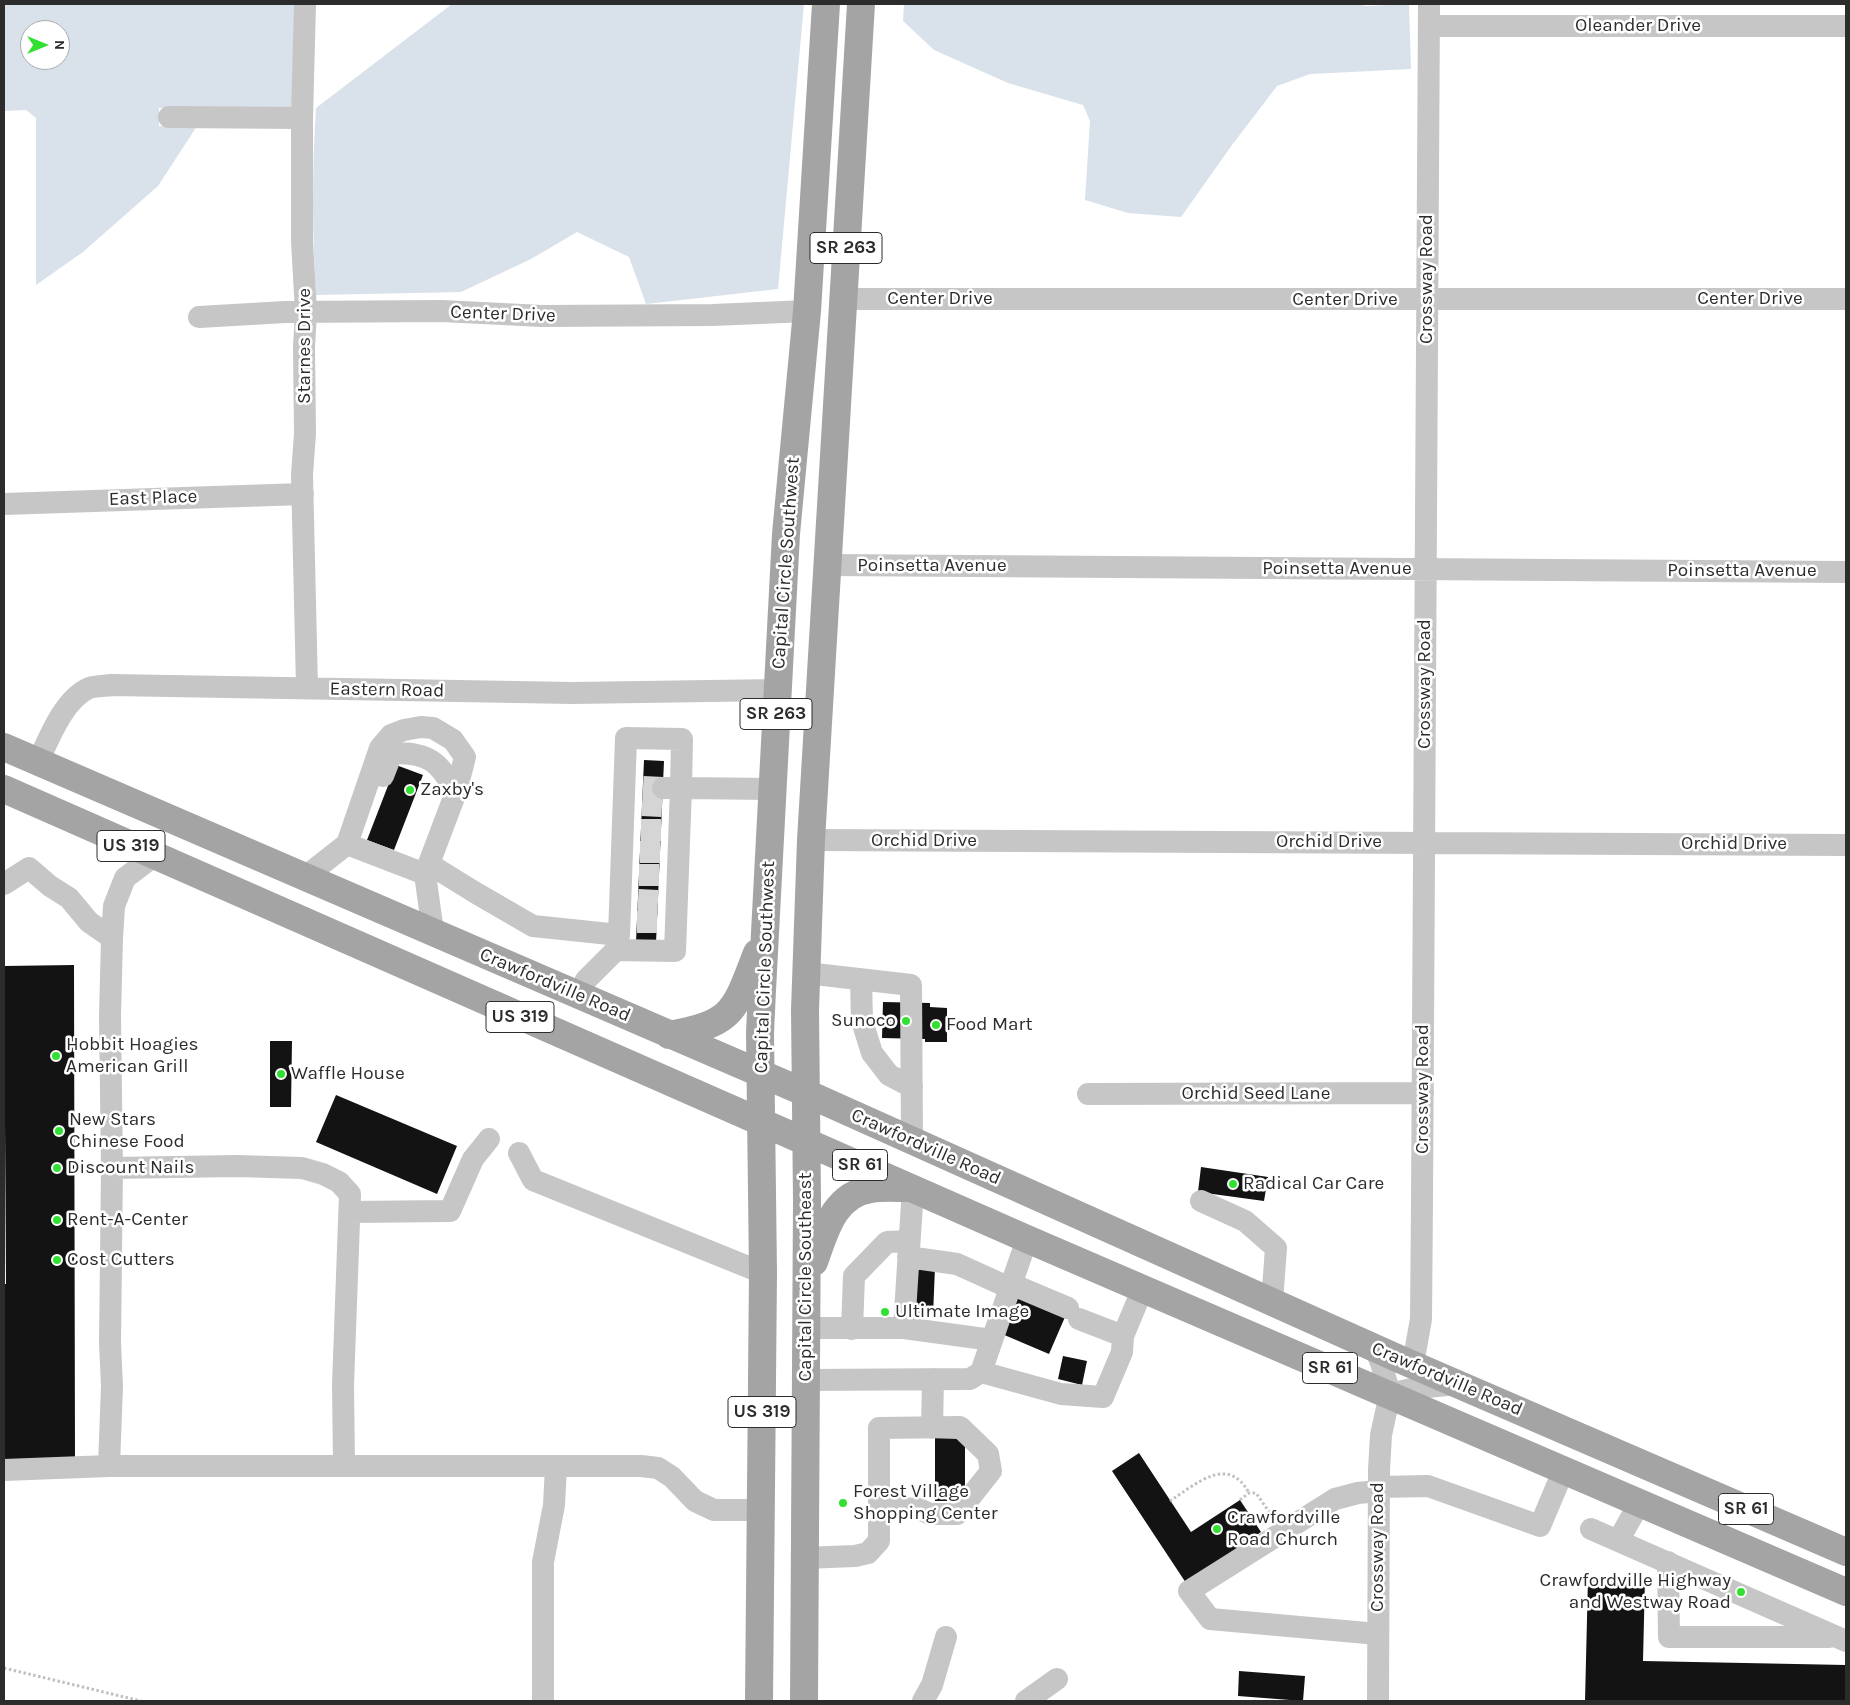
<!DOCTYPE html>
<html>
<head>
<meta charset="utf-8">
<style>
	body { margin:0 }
	#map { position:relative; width:1850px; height:1705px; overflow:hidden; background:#fff; font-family:Karla,sans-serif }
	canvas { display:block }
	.frame { position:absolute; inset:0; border:5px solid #2c2c2c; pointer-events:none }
	.north { position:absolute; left:20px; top:20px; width:50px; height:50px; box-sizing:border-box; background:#fff; border:1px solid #ababab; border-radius:50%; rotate:90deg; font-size:14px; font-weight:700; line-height:20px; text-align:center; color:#2c2c2c }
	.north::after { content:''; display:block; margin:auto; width:18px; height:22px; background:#32e031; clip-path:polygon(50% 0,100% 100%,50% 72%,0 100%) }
</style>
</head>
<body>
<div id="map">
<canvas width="1850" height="1705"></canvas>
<div class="frame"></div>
<div class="north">N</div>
</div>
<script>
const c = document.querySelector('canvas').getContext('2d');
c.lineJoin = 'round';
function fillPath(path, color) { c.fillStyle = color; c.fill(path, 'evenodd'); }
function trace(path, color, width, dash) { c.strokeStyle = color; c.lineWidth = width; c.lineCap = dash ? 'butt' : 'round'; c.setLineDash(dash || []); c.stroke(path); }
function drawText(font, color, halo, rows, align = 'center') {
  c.font = font + ' Karla,sans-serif'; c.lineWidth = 5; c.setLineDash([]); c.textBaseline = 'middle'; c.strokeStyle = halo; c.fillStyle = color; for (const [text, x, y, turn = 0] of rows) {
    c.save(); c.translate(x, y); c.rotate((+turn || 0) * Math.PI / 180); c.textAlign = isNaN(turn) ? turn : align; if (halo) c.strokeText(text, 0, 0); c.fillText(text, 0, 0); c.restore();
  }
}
const green = new Path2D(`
	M4 4H295L292 109 159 108V126H197L158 186 83 252 36 285V118L26 110 4 111ZM30 30H60V60H30Z
	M452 4H804L778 289 646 304 629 257 577 232 531 259 461 292 316 295C312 232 312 171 316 108Z
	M904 4H1355L1367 6 1409 4 1411 69 1310 74 1277 86 1232 145 1181 217 1128 213 1085 200 1090 121 1083 105 1008 83 934 50 903 21Z`);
const building = new Path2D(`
	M644 760 664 761 656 943 636 942Z
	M396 765 423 775 394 850 367 840Z
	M74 965 75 1461H4V1284H6L4 966Z
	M883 1002 930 1003V1007L947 1008V1042H925V1039L882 1038Z
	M270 1041H292L291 1107H270Z
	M336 1095 457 1146 437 1194 316 1142Z
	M1201 1167 1268 1177 1264 1201 1198 1192Z
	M916 1266 935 1267 933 1316H914Z
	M1018 1297 1065 1317 1049 1354 1002 1334Z
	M1063 1356 1087 1361 1082 1385 1058 1379Z
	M935 1438 965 1439V1501H935Z
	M1139 1453 1191 1532 1240 1500 1261 1532 1186 1583 1112 1471Z
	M1588 1577 1645 1578 1643 1661 1846 1665V1701H1585Z
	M1239 1671 1305 1676 1303 1701 1238 1696Z`);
const minorTunnel = new Path2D(`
	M643 787 663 788
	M642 805 662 806
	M641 830H661
	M640 852H660
	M639 875H659
	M638 900 658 901
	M637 922H657`);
const path = new Path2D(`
	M1240 1500 1249 1493H1256L1272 1516
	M1170 1501C1196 1484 1228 1454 1249 1493
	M4 1668 141 1701`);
const minor = new Path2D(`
	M305 4 302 118V241L306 312 304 347 305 433 302 475 307 687
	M1429 26H1846
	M169 117 302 118
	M843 299H1846
	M199 317 285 312 442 311 542 316 713 315 807 311
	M4 504 303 494
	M827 565 1846 572
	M38 762C49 738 64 699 89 688 96 686 105 686 112 685L573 693 778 690
	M383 776 392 753C429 752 439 762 456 792
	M663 788H681L682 739 626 738 619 935 616 950 675 951 681 788 772 789
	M811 840 1846 845
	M347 844 425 874
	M429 864 476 893 533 926 619 935
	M305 877 347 844 380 748 391 735 404 730 421 727 433 728 453 740 465 757 456 792 425 874 433 932
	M4 884 29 868 50 886 69 898 89 922 112 938
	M806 973 911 985 912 1141
	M861 979 862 1021 872 1053 889 1075 912 1087
	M579 995 586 980 616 950
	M1088 1094 1423 1093
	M519 1153 533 1180 763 1273
	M112 1168 237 1166 302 1168 323 1174 339 1182 350 1194 343 1385 344 1466
	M1201 1201 1245 1221 1276 1248 1272 1302
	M350 1212 450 1211 473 1159 489 1139
	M908 1257 957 1264 1010 1288
	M1011 1284 1068 1308
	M1079 1319 1123 1336
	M805 1328H904L992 1340
	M904 1328 913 1188
	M852 1329 854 1276 887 1242 909 1241
	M1375 1348 1381 1363 1390 1394 1381 1435 1379 1470 1378 1701
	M1413 1364 1421 1319 1422 1201 1429 4
	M981 1372 1061 1394 1103 1397 1122 1352 1123 1336 1143 1288
	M805 1380 970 1379 981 1372 1027 1239
	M1390 1394 1416 1388 1458 1384
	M932 1428 933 1379
	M109 1466 112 1386 110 1343 112 1168 110 1016 112 938 114 906 125 878 154 856
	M4 1470 109 1466H641L658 1468 672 1477 695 1501 714 1510H761
	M1378 1487 1428 1486 1540 1526 1564 1469
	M1591 1529 1846 1641
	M1618 1541 1640 1502
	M804 1558 855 1556 868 1553 879 1541V1428L960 1427 988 1454 991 1471 957 1514H930L919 1509 880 1507
	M1668 1562 1669 1637H1829
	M1378 1634 1210 1619 1189 1591 1335 1499 1358 1493 1378 1491
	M543 1701V1562L554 1505 556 1466
	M923 1701 932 1685 946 1637
	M1026 1701 1057 1679`);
const major = new Path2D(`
	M4 747 806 1093 1397 1358 1846 1552
	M4 789 1027 1239 1846 1592
	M669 1035C735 1023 734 1011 757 953
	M814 1262C825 1232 833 1195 871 1189 882 1187 895 1188 906 1188
	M759 1701 763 1273 760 1033 762 990 786 534 807 311 826 4
	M804 1701 807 1200 805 1010 811 840 861 4`);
const markers = [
	[410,790,5,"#32e031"],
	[906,1021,5,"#32e031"],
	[936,1025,5,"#32e031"],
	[56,1056,5,"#32e031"],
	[281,1074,5,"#32e031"],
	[59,1131,5,"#32e031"],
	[57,1168,5,"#32e031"],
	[1233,1184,5,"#32e031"],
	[57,1220,5,"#32e031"],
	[57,1260,5,"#32e031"],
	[885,1312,5,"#32e031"],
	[843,1503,5,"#32e031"],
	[1217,1529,5,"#32e031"],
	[1741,1592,5,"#32e031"]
];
const shields = [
	[846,248,72],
	[776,714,72],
	[131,846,68],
	[520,1017,68],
	[860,1165,55],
	[1330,1368,55],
	[762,1412,68],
	[1746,1509,55]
];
const shieldNames = [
	["SR 263",846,248],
	["SR 263",776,714],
	["US 319",131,846],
	["US 319",520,1017],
	["SR 61",860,1165],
	["SR 61",1330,1368],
	["US 319",762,1412],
	["SR 61",1746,1509]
];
const streetNames = [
	["Oleander Drive",1638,26],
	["Crossway Road",1427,279,-90],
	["Center Drive",940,299],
	["Center Drive",1750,299],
	["Center Drive",1345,300],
	["Center Drive",503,314,2],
	["Starnes Drive",305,346,-90],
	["East Place",153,498,-2],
	["Capital Circle Southwest",786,563,-86],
	["Poinsetta Avenue",932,566],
	["Poinsetta Avenue",1337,569],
	["Poinsetta Avenue",1742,571],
	["Crossway Road",1425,684,-90],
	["Eastern Road",387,690,1],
	["Orchid Drive",924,841],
	["Orchid Drive",1329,842],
	["Orchid Drive",1734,844],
	["Capital Circle Southwest",765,967,-88],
	["Crawfordville Road",555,985,23],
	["Crossway Road",1423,1089,-90],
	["Orchid Seed Lane",1256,1094],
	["Crawfordville Road",926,1147,24],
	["Capital Circle Southeast",806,1277,-90],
	["Crawfordville Road",1447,1379,23],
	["Crossway Road",1378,1547,-90]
];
const poiNames = [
	["Zaxby's",420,790],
	["Sunoco",896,1021,"right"],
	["Food Mart",946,1025],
	["Hobbit Hoagies",66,1045],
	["American Grill",66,1067],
	["Waffle House",291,1074],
	["New Stars",69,1120],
	["Chinese Food",69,1142],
	["Discount Nails",67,1168],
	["Radical Car Care",1243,1184],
	["Rent-A-Center",67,1220],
	["Cost Cutters",67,1260],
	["Ultimate Image",895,1312],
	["Forest Village",853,1492],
	["Shopping Center",853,1514],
	["Crawfordville",1227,1518],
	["Road Church",1227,1540],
	["Crawfordville Highway",1731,1581,"right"],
	["and Westway Road",1731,1603,"right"]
];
fillPath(green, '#d9e1ea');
fillPath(building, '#131313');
trace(minorTunnel, '#d5d5d5', 22, [22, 11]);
trace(path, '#c0c0c0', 3, [2.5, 2.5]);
trace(minor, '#c6c6c6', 22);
trace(major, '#a4a4a4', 28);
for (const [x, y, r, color] of markers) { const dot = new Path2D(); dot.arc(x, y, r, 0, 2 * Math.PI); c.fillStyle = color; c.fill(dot); trace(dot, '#fff', 2); }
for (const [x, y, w] of shields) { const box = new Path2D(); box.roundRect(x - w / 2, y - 15.5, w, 31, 4); c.fillStyle = '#fff'; c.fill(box); trace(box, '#2c2c2c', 1); }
drawText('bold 18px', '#2c2c2c', null, shieldNames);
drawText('19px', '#2c2c2c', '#fff', streetNames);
drawText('19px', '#2c2c2c', '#fff', poiNames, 'left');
</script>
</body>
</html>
